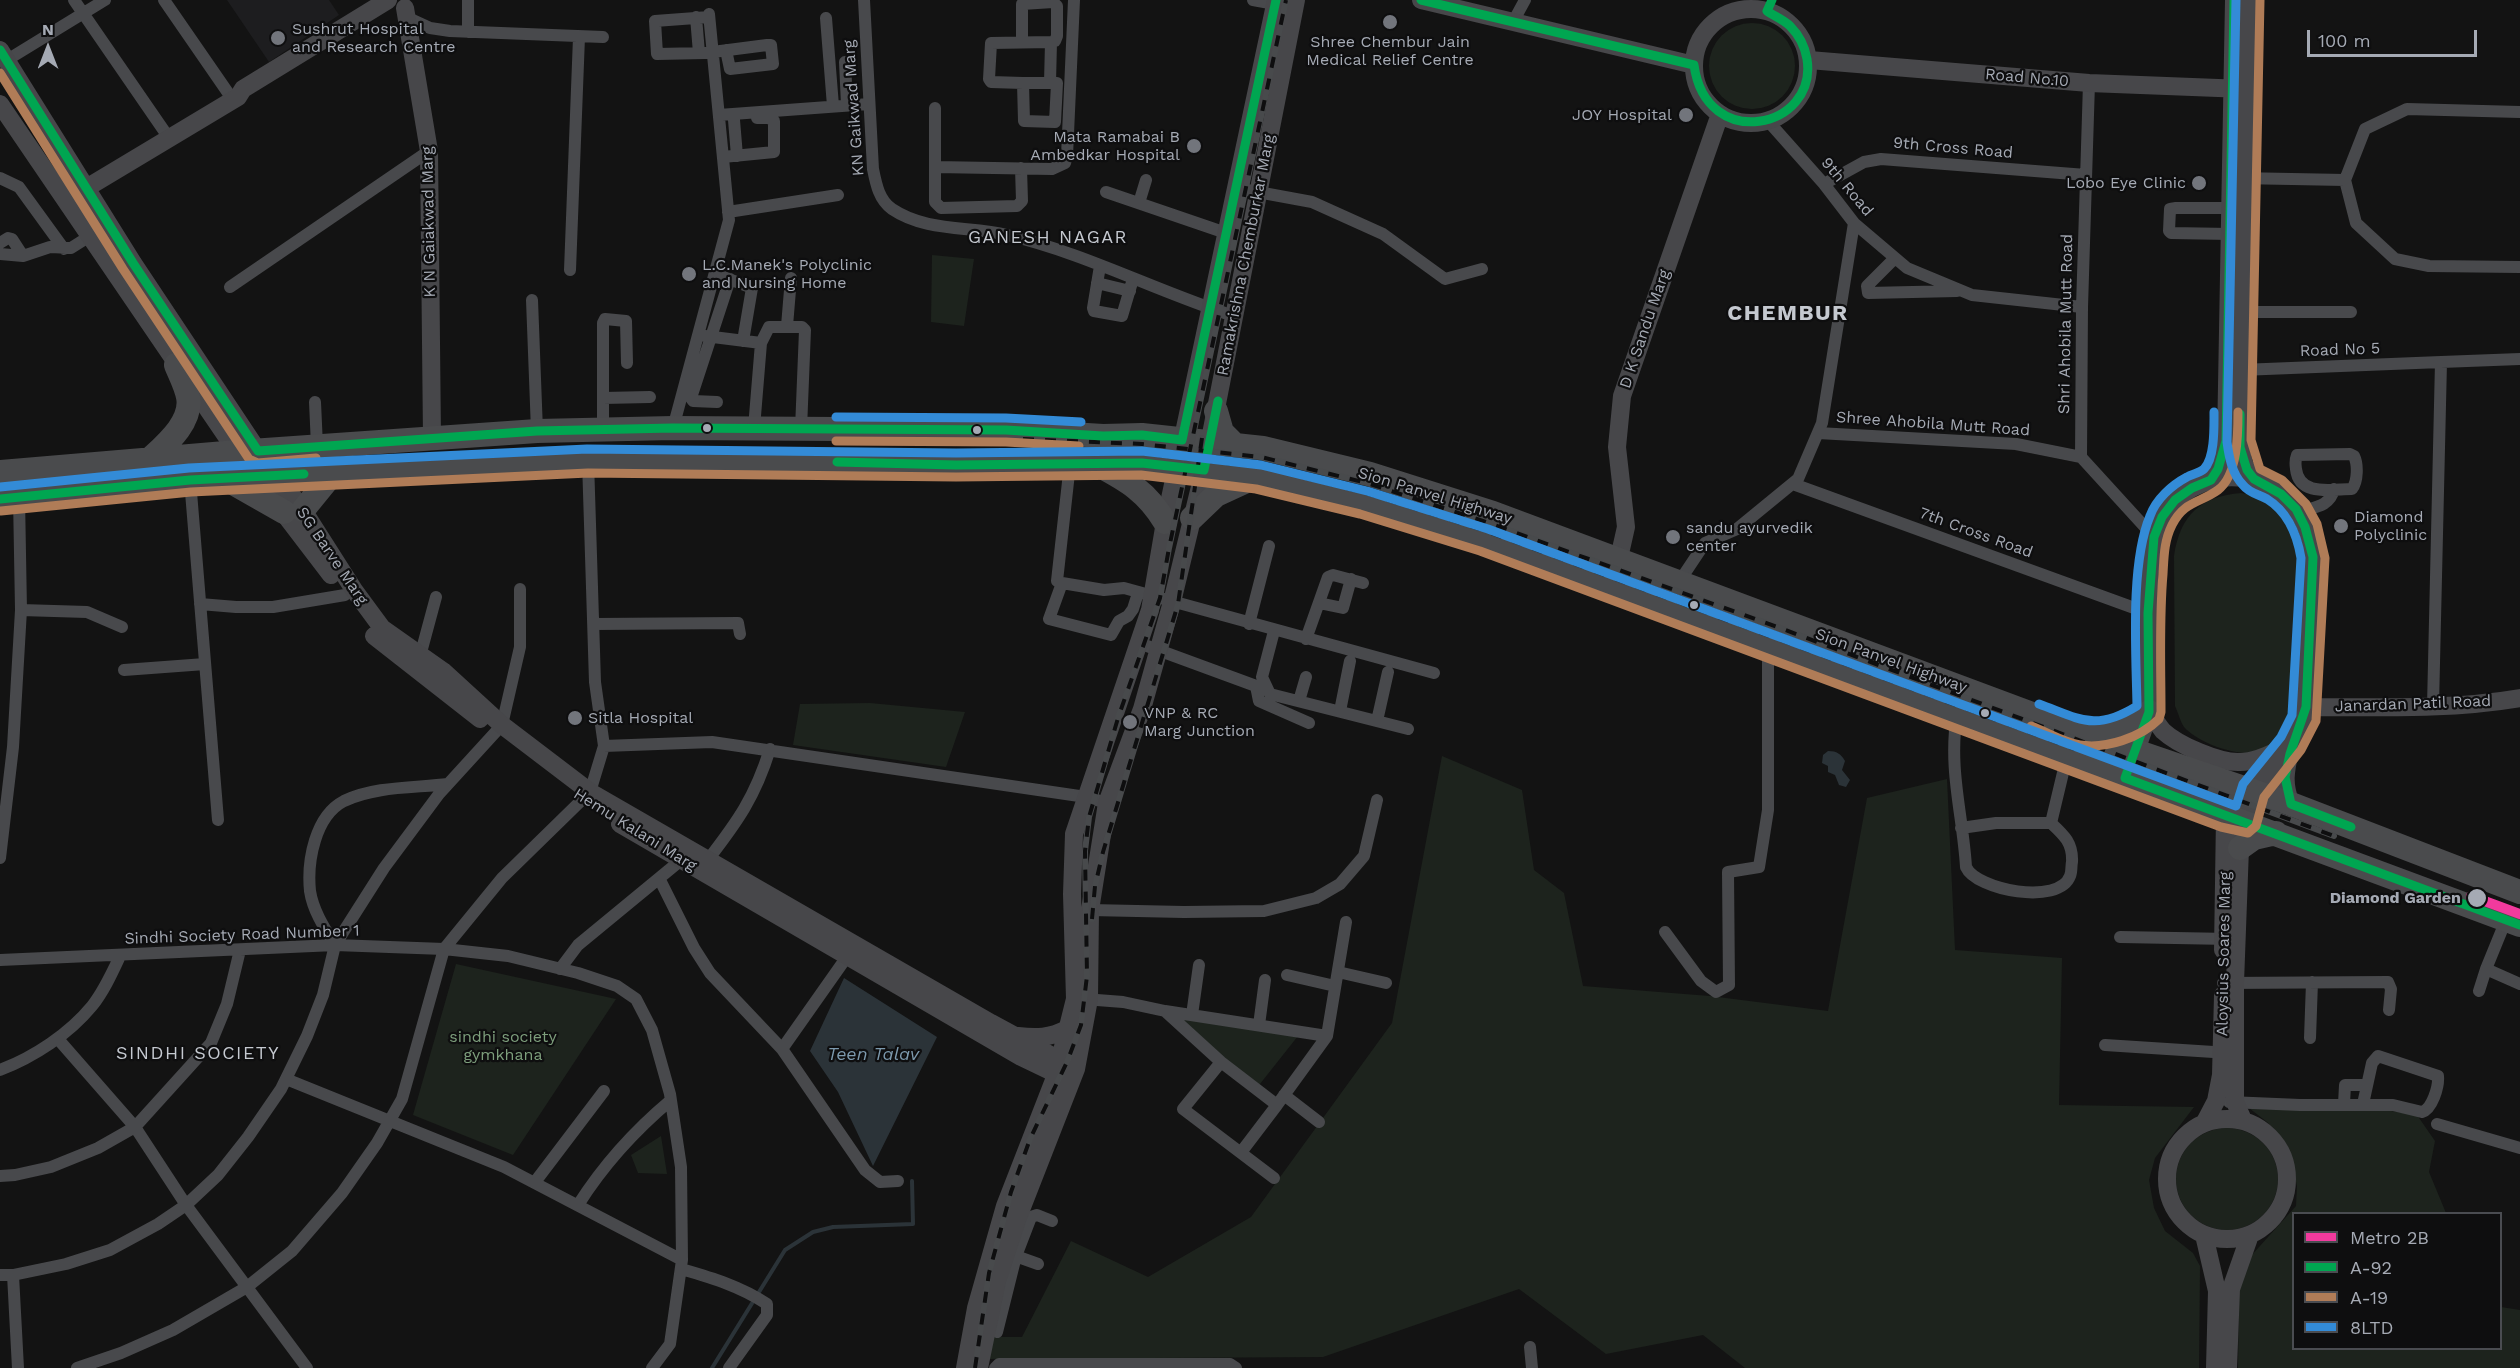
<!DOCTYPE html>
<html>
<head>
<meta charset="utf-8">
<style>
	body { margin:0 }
	#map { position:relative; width:2520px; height:1368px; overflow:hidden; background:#131313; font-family:"Work Sans",sans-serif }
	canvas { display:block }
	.legend { position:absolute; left:2292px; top:1212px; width:210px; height:138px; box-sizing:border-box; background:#0e0e0f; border:2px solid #4a4c51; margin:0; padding:8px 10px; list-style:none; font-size:18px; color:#a5aab4 }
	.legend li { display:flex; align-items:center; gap:12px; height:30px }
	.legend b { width:30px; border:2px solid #4a4c51 }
	.north { position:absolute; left:18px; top:18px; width:60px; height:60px; -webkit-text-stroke:4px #0e0e0f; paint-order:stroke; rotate:0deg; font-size:16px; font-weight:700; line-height:24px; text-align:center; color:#a5aab4 }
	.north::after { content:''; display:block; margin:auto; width:21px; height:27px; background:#a5aab4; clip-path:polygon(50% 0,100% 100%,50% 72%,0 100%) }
	.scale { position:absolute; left:2307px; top:30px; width:170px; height:27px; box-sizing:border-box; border:3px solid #a5aab4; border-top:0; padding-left:8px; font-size:18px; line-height:21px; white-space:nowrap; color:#a5aab4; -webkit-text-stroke:4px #0e0e0f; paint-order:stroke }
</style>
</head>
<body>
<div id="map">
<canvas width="2520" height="1368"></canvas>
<ul class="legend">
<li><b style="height:8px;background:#f13a9d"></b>Metro 2B</li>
<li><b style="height:8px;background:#00a651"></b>A-92</li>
<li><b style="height:8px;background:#b07c57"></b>A-19</li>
<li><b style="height:8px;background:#338bd7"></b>8LTD</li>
</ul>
<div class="north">N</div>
<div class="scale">100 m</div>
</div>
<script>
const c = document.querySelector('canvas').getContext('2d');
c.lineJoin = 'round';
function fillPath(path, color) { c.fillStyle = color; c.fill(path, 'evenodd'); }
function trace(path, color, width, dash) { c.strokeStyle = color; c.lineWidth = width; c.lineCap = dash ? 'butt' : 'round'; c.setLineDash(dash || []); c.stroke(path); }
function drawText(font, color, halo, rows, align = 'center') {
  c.font = font + ' "Work Sans",sans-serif'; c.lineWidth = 4.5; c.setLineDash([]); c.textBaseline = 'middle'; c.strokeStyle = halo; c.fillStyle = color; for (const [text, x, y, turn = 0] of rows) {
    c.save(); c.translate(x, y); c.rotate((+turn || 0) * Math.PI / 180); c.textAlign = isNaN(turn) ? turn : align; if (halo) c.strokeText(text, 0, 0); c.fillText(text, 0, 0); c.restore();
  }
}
const built = new Path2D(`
	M227 0H329L339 15 269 62Z`);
const green = new Path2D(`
	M1709 66a43 43 0 1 1 86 0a43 43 0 1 1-86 0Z
	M932 255 974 259 964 326 931 322Z
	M2241 493C2277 498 2297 521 2302 556L2294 713C2288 727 2281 741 2266 749 2246 761 2199 744 2184 727 2180 721 2178 712 2175 706L2174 556C2180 515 2201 496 2241 493Z
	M870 703 965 712 946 767 793 745 800 704Z
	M1442 756 1522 790 1534 870 1564 893 1583 986 1710 996 1828 1011 1867 798 1947 779 1955 950 2062 958 2059 1105 2194 1107 2155 1158 2149 1180 2154 1208 2165 1231 2193 1253 2200 1266 2199 1368H1745L1703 1335 1606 1354 1519 1289 1323 1357 986 1359 992 1337H1022L1071 1241 1148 1277 1251 1217 1392 1023Z
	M456 964 616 999 513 1155 413 1115Z
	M1163 1016 1298 1036 1256 1089Z
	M2249 1108 2385 1110 2417 1115 2435 1141 2429 1172 2446 1213 2294 1214V1348H2500L2501 1307 2520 1310V1368H2238L2239 1290 2250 1257 2296 1206 2297 1186 2287 1145 2267 1122Z
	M2176 1179a51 51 0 1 1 102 0a51 51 0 1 1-102 0Z
	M661 1136 667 1174 638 1173 631 1155Z`);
const water = new Path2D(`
	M1828 751C1837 751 1841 754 1845 761L1842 770 1850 780 1846 787 1839 785 1835 775 1828 772V766L1822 763 1823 755Z
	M844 978 937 1037 873 1166 838 1092 810 1051Z`);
const stream = new Path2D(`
	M712 1368 785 1250 813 1232 833 1227 913 1224 912 1181`);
const street = new Path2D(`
	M74 0 169 138
	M164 0 233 100
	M864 0 873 169C876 184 879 200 892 209 926 232 969 226 1007 235 1085 253 1158 292 1234 316
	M1253 0 1275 4
	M406 17 430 28 450 31 603 37
	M696 17 699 53
	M709 17 655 21 657 54 705 53 767 45H771L773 64 730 69 726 50
	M826 18 833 106
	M1513 22 1525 0
	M468 32V0
	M1022 42V4L1053 2 1057 6V36L1055 41 1051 42
	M7 60 105 0
	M845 62 847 105
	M1023 83 991 82 989 79 991 43 1051 42 1050 83
	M1023 83H1057L1055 122 1024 121Z
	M2089 83 2082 307 2081 457 2154 537
	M935 108V167L1052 169 1065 163 1067 156 1074 0
	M2520 112 2407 109 2365 129 2345 180 2356 223 2395 259 2429 266 2520 267
	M719 115 869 104
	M734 120 737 156
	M1768 121 1824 184 1854 223 1907 268 1972 295 2082 307
	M723 157 774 152V121L769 118H757
	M935 167V202L941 208 1017 206 1022 201 1021 168
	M0 178 19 187 64 249
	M2238 178 2345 180
	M1824 184 1864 162 1881 159 2086 175
	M1236 188 1312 202 1383 234 1445 279 1482 269
	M1106 192 1226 233
	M1139 203 1146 180
	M728 212 838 195
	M2230 234 2171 233 2169 231 2170 209 2176 208H2230
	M0 243 8 238 12 239 23 256
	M0 254 23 256 50 247 71 248 90 236
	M1895 258 1867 286 1868 293 1957 291
	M1100 266 1093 308 1094 311 1122 316 1133 279
	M570 270 579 37
	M724 277 752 288 743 341
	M1097 283 1130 291
	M230 287 429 151
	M532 300 537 431
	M2241 312H2351
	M787 326 791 278
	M705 336 761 343
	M2241 370 2441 362
	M603 398 650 397
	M315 402 317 446
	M717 402 693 401 691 398 730 279
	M673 428 729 220 709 14
	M754 428 761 343 769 327H802L805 330 801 429
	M603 430V323L605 319 626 321 627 363
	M1818 433 2016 444 2081 457
	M2350 454 2354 456C2358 464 2358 481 2352 489 2332 489 2299 497 2296 469 2295 463 2295 460 2297 455Z
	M190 480 218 820
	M1793 484 2148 613
	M2298 512C2314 507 2330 507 2334 489
	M1057 581 1070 464
	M1679 582 1705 543 1737 529 1798 479 1822 423 1854 223
	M1138 593 1133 609 1128 616 1119 621 1111 635 1049 619 1062 583 1104 590 1124 588 1434 673
	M1319 603 1343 608 1351 579
	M200 604 236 607H273L345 595
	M21 610 87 612 122 627
	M594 624 738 623 740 634
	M1249 624 1269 546
	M1274 631 1262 677 1270 694 1408 729
	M1306 639 1328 577 1333 575 1363 583
	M1139 643 1256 686 1259 701 1309 723
	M419 660 436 597
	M124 670 205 664
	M1299 701 1306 677
	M2433 706 2441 362 2520 359
	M1340 711 1350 661
	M1957 715C1948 768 1963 816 1966 867 1976 890 2059 906 2070 876 2072 872 2071 866 2072 862 2073 843 2064 835 2051 823H1996L1961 828
	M1377 721 1388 672
	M604 746 712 742 1086 797 1107 803
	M2051 823 2067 756
	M0 858 13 747 21 610 19 497
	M707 861C738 821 755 797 770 749
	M659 878 694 948 710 973 782 1049
	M1090 910 1184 912 1264 911 1316 898 1340 884 1364 856 1377 800
	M1665 932 1701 981 1716 992 1729 985 1728 872 1759 867 1768 810V645
	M2120 937 2230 939
	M335 945C325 929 313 911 310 891 307 861 315 816 344 801 375 786 415 788 448 784
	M851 951 782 1049 865 1170 880 1182 898 1181
	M0 960 335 945 444 949 508 956 578 973 617 986 636 999 652 1030 670 1094 681 1167 682 1260 670 1344 652 1368
	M560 969 578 945 686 856
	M2486 969 2506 920
	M1338 972 1386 983
	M1287 975 1335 986
	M2223 983 2388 982 2391 989 2389 1010
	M2479 991 2486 969 2520 984
	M1084 999 1123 1002 1165 1011 1327 1036 1277 1105 1221 1062 1165 1011
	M1192 1015 1199 965
	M1259 1025 1265 980
	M1327 1036 1346 922
	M2310 1038 2312 982
	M58 1039 135 1127 186 1205 307 1368
	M2105 1045 2229 1053
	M1221 1062 1183 1109 1274 1178
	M0 1070C34 1057 69 1034 92 1006 104 991 112 973 120 956
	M286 1079 504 1167 682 1260
	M1284 1095 1319 1122
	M2229 1102 2300 1105H2393L2422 1112C2432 1109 2439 1087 2438 1076L2378 1056 2372 1063 2363 1104
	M2344 1104 2345 1085H2367
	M2437 1124 2520 1148
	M1242 1151 1277 1105
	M0 1176 15 1175 51 1167 98 1148 135 1127 211 1043 227 1004 240 950
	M535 1182 604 1091
	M578 1205C604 1164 634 1131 671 1100
	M1010 1254 1038 1264
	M681 1269C712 1278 740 1286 767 1304V1315L729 1368
	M0 1275H13L66 1264 110 1250 158 1224 186 1205 218 1175 248 1137 281 1089 307 1036 323 995 335 945 384 868 439 794 502 725 520 647V589
	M13 1275 18 1368
	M997 1332 1016 1256 1031 1217 1037 1215 1052 1221
	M1530 1347 1532 1368
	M77 1368 121 1353 173 1330 247 1287 292 1251 342 1193 377 1143 402 1099 444 949 502 878 590 792 604 746 595 682 588 461
	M995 1368 999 1364H1230L1236 1368`);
const secondary = new Path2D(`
	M1421 0 1694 65
	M2248 0 2239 441 2244 464 2254 480
	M405 8 429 151 432 438
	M1694 66a57 57 0 1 1 114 0a57 57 0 1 1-114 0Z
	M0 50 133 263 258 451 303 510 354 590 382 628 443 671 502 725 590 792 991 1023 1076 1069
	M1809 60 2089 83 2244 89
	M0 104 237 452 331 575
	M78 193 238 97 243 89 388 0
	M2211 480 2218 469 2226 441 2234 0
	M1607 584 1619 558 1626 527 1617 447 1622 396 1720 114
	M374 636 480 719
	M2306 707C2377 707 2450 710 2520 698
	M2149 712C2154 718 2158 725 2163 731 2178 745 2219 763 2240 762 2255 762 2270 754 2284 748
	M2291 746C2286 769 2282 782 2291 804
	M2125 778C2133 757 2143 735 2148 714 2151 701 2149 686 2148 673 2148 644 2148 615 2149 586 2152 537 2155 499 2209 481 2231 473 2260 478 2278 492 2301 509 2310 529 2313 557L2304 718 2291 744 2253 791 2240 848 2235 983V1102L2243 1120
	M620 824 1021 1057 1071 1081
	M2223 950 2225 816 2233 784
	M1018 1036C1036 1038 1050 1038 1067 1029
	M2167 1179a60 60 0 1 1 120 0a60 60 0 1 1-120 0Z
	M2205 1122 2216 1101 2221 1075 2223 995
	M2204 1235 2217 1291 2215 1368
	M965 1368 976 1308 1005 1206 1056 1075 1075 999 1072 894 1074 834 1150 610 1165 522 1276 0
	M979 1368 997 1281 1017 1220 1076 1069 1089 999 1090 910 1107 803 1142 709 1172 602 1204 470 1296 0
	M2228 1368 2231 1289 2250 1235`);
const highway = new Path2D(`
	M1216 411 1222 432 1235 445
	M149 460C165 445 193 422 188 397 186 386 180 375 176 365
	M1098 465C1128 481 1147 492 1165 522
	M0 472 237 452 537 431 673 428 1006 430 1103 436 1142 435 1263 448 1370 474 1493 513 2083 733 2291 804 2520 892
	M226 479 284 512
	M0 499 190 480 588 461 956 465 1142 463 1258 477 1363 502 1484 540 2520 925
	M303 510 334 472
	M1192 518 1216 495 1255 477
	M2088 732C2114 731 2128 728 2149 712
	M2240 848 2254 838 2276 833`);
const rail = new Path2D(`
	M1023 439 1142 444 1261 457 1367 483 1486 522 1780 628 2334 836
	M1158 455 1235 464
	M1259 466 1366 493 1486 531 2075 749
	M1092 919 1095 886 1103 852 1178 604 1202 438
	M975 1368 989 1273 1011 1192 1030 1139 1067 1062 1081 1025 1087 976 1085 851 1089 817 1118 718 1160 598 1169 548 1286 0`);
const bus1 = new Path2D(`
	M1421 0 1694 65C1706 153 1818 129 1807 59 1805 47 1799 35 1790 26 1784 20 1774 16 1767 11L1772 0
	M2234 0 2226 441 2218 469 2211 480 2192 488 2175 500 2162 517 2154 537 2148 613 2149 712 2125 778 2520 925
	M0 50 133 263 258 451 537 431 673 428 1006 430 1103 436 1142 435 1182 440 1276 0
	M2240 414V447L2247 470 2254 479 2281 494 2296 509 2305 527 2313 557 2306 707 2290 754 2285 777 2291 804 2351 827
	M837 462 956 465 1142 463 1204 470 1218 401
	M0 499 190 480 304 474`);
const bus2 = new Path2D(`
	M0 73 123 269 249 459 258 463 316 458
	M836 441 1006 442 1079 446
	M1 511 191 492 588 473 956 477 1141 475 1256 489 1360 514 1480 551 2221 827 2248 833 2256 826 2264 797 2301 750 2316 721 2325 558 2317 524 2306 504 2282 480 2260 469 2251 440 2260 0
	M2031 726C2047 732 2063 742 2080 745 2106 749 2140 738 2159 719L2161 712C2161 666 2159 620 2163 574 2164 557 2164 541 2172 525 2184 501 2200 503 2218 490 2238 475 2238 434 2238 412`);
const bus3 = new Path2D(`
	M836 417 1006 418 1081 422
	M0 487 189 468 587 449 956 453 1142 451 1261 465 1367 491 1488 529 2236 806 2243 784 2281 737 2292 715 2301 558C2297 534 2288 512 2267 499 2258 494 2249 493 2243 485 2232 474 2229 457 2227 442L2236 0
	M2039 704C2080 719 2095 732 2137 706 2136 652 2130 564 2150 516 2156 499 2172 485 2187 477 2192 474 2200 473 2204 469 2215 458 2214 427 2214 412`);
const metro1 = new Path2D(`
	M2471 896 2520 914`);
const markers = [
	[1390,22,8,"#72757c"],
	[278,38,8,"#72757c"],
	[1686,115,8,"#72757c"],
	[1194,146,8,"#72757c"],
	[2199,183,8,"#72757c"],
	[689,274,8,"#72757c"],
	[707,428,5,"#a5aab4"],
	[977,430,5,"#a5aab4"],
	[2341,526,8,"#72757c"],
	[1673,537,8,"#72757c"],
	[1694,605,5,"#a5aab4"],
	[1985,713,5,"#a5aab4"],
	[575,718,8,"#72757c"],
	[1130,722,8,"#72757c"],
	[2477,898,10,"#a5aab4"]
];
const poiNames = [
	["Sushrut Hospital",292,29],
	["and Research Centre",292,47],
	["Shree Chembur Jain",1390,42,"center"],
	["Medical Relief Centre",1390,60,"center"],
	["JOY Hospital",1672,115,"right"],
	["Mata Ramabai B",1180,137,"right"],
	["Ambedkar Hospital",1180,155,"right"],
	["Lobo Eye Clinic",2186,183,"right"],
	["L.C.Manek's Polyclinic",702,265],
	["and Nursing Home",702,283],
	["Diamond",2354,517],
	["Polyclinic",2354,535],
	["sandu ayurvedik",1686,528],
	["center",1686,546],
	["VNP & RC",1144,713],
	["Marg Junction",1144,731],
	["Sitla Hospital",588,718]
];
const streetNames = [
	["Road No.10",2027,78,5],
	["KN Gaikwad Marg",854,108,-94],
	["9th Cross Road",1953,148,5],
	["9th Road",1847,187,50],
	["K N Gaiakwad Marg",429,222,-91],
	["Ramakrishna Chemburkar Marg",1246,255,-79],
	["Shri Ahobila Mutt Road",2066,324,-89],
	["D K Sandu Marg",1645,329,-71],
	["Road No 5",2340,350,-2],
	["Shree Ahobila Mutt Road",1933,424,4],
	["Sion Panvel Highway",1435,496,17],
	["7th Cross Road",1976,533,20],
	["SG Barve Marg",332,556,56],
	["Sion Panvel Highway",1891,661,20],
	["Janardan Patil Road",2413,704,-2],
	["Hemu Kalani Marg",635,830,32],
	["Sindhi Society Road Number 1",242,935,-2],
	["Aloysius Soares Marg",2224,954,-89]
];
const stopNames = [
	["Diamond Garden",2461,898]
];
const parkNames = [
	["sindhi society",503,1037],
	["gymkhana",503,1055]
];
const neighbourhoodNames = [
	["GANESH NAGAR",1048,238],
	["SINDHI SOCIETY",198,1054]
];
const waterNames = [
	["Teen Talav",873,1055]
];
const districtNames = [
	["CHEMBUR",1788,314]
];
fillPath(built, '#1d1d1f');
fillPath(green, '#1d231d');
fillPath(water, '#2b3338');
trace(stream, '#2b3338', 4);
trace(street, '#48494c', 12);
trace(secondary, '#47474a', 18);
trace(highway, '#4a4b4d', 24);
trace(rail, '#484a4c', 6);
trace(rail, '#0e0e0f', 4, [11]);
trace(bus1, '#00a651', 9);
trace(bus2, '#b07c57', 9);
trace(bus3, '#338bd7', 9);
trace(metro1, '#f13a9d', 10);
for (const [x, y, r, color] of markers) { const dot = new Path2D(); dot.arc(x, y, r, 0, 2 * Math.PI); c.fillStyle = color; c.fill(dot); trace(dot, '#0e0e0f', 2); }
drawText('16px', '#a5aab4', '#0e0e0f', poiNames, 'left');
drawText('16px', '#a5aab4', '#0e0e0f', streetNames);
drawText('bold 16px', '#a5aab4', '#0e0e0f', stopNames, 'right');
drawText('16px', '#7d9e7c', '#0e0e0f', parkNames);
c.letterSpacing = '1.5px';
drawText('18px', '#c5c9d0', '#0e0e0f', neighbourhoodNames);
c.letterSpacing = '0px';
drawText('italic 18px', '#7d9aae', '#0e0e0f', waterNames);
c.letterSpacing = '1.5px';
drawText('bold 22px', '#c5c9d0', '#0e0e0f', districtNames);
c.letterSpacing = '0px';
</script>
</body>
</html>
